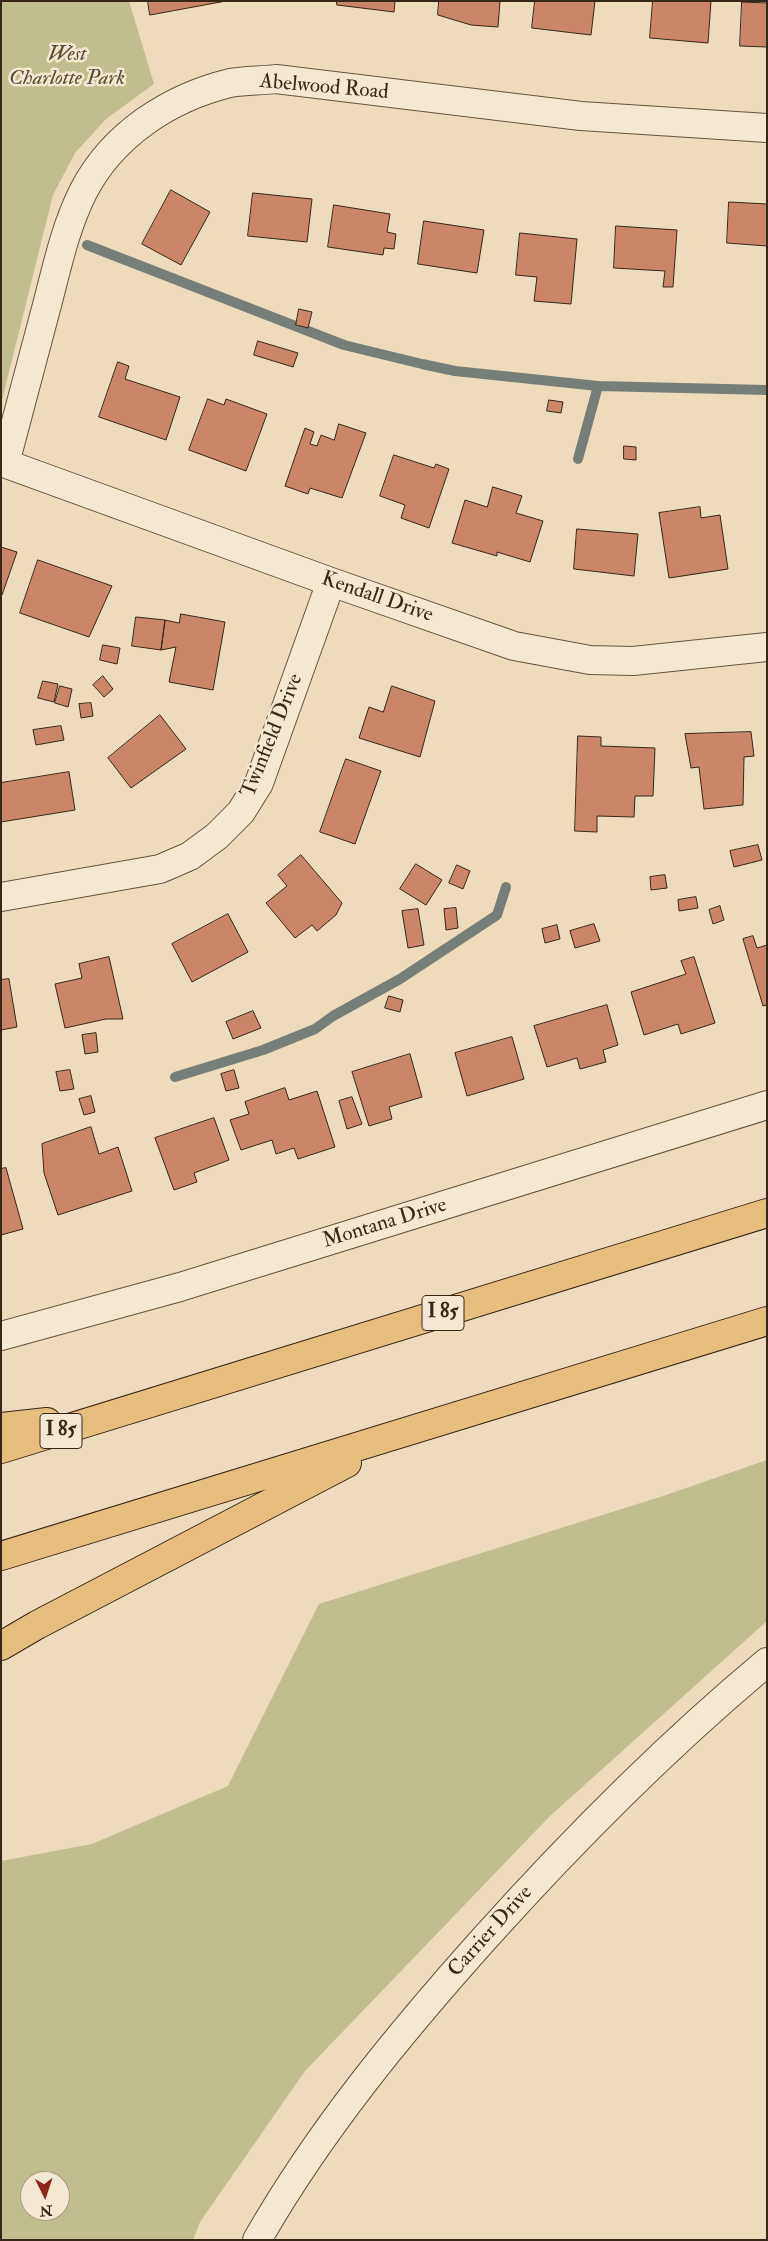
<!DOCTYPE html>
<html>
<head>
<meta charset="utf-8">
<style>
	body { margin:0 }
	#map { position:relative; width:768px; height:2241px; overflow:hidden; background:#eedbbc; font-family:"IM FELL Double Pica",serif }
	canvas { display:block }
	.frame { position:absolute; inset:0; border:2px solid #362716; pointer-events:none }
	.north { position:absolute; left:20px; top:2171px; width:50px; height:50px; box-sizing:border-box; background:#f4e8d3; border:1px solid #a89b87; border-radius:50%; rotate:176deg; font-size:14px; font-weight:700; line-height:20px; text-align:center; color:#362716 }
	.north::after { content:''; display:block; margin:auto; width:18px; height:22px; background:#8f2418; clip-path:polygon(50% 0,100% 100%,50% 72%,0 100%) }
</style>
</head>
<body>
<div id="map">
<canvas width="768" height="2241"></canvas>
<div class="frame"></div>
<div class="north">N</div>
</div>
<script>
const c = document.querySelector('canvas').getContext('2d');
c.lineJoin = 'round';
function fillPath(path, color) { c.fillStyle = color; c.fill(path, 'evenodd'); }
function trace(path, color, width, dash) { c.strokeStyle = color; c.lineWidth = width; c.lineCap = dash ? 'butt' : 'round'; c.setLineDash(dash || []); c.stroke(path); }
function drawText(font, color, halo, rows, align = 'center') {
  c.font = font + ' "IM FELL Double Pica",serif'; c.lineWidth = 5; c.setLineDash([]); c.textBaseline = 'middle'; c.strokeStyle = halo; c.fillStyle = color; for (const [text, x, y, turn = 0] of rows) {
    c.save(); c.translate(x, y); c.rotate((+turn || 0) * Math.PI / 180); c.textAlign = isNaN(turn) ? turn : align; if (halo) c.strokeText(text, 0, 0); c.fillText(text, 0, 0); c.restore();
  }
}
const green = new Path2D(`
	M1 1H129L154 84 106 119 75 153 53 195 1 404Z
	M767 1460V1621L550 1816 305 2071 200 2222 193 2240H1V1861L92 1844 228 1786 319 1604 663 1496ZM30 2181H60V2211H30Z`);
const stream = new Path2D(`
	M87 245 344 345 422 364 455 371 598 386 767 390
	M578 459 598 386
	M175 1077 263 1050 315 1029 333 1016 400 979 497 915 506 887`);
const building = new Path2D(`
	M148 1H226L150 15Z
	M337 1H395L394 12 337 5Z
	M439 1H500L498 27 471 25 438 15Z
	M535 1H595L591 35 532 28Z
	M653 1H711L708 43 650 38Z
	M742 2 767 3V47L740 46Z
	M171 190 210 212 181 265 142 244Z
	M253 193 312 199 307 242 248 236Z
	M729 202 767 204V246L727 243Z
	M334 205 390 214 387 232 396 234 394 249 384 248 383 255 328 247Z
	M424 221 484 230 477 273 418 264Z
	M616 226 677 230 673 287H663L665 271 614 268Z
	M520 233 577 239 571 304 534 301 537 277 516 275Z
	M299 309 312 312 308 328 296 325Z
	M258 341 298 353 293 367 254 355Z
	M118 362 129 366 125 379 180 397 166 440 99 417Z
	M208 399 224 405 226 399 267 414 246 471 189 450Z
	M549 400 563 402 561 413 547 411Z
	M339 424 366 433 342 498 310 488 308 494 285 486 305 428 314 432 310 444 317 446 321 435 334 440Z
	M624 446 636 447V460L624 459Z
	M394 455 434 468 436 464 449 469 429 528 401 518 405 505 380 496Z
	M493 487 522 496 516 513 543 521 530 562 497 552V556L452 543 465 500 487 507Z
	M700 507 701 518 720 515 728 569 669 578 659 513Z
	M577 529 638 534 634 576 574 569Z
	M1 547 17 552 2 595H1Z
	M38 560 112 586 89 637 20 613Z
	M181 614 225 622 213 690 169 682 176 647 161 650 165 620 179 623Z
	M136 617 165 620 161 650 132 646Z
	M103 645 120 648 117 664 100 660Z
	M103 676 113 689 104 697 93 685Z
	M43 681 58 684 54 702 38 698Z
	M60 686 72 689 68 707 55 703Z
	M392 686 435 701 420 757 359 738 369 707 383 712Z
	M91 703 93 716 81 718 79 704Z
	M160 715 186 749 131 788 108 758Z
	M61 726 64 740 36 745 33 730Z
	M751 732 754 756 744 757 743 805 704 809 699 767 691 768 685 734Z
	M578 736 601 737V746L655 748 653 796H635L634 817 597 816V832L575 831Z
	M346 759 381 771 355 844 320 832Z
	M69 772 75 810 1 822V783Z
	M758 845 762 860 734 867 730 851Z
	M301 855 342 903 336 915 317 931 312 925 295 938 266 903 287 886 278 875Z
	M416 864 442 880 426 905 400 889Z
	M457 865 470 871 463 889 449 883Z
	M665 875 667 888 651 890 650 877Z
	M696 897 698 908 679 911 678 900Z
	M720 906 724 920 713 924 709 910Z
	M456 908 458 928 446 930 444 909Z
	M418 909 424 945 408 948 402 911Z
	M228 914 248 952 192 982 172 944Z
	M594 924 600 941 575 948 570 931Z
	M557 925 560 939 545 943 542 929Z
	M753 936 757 948 767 945V1005L763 1006 743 939Z
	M109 957 123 1019H106L65 1028 55 984 82 978 79 964Z
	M694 957 715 1023 681 1034 678 1024 644 1035 631 992 686 974 681 961Z
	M9 979 17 1027 1 1030V980Z
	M389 996 403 1000 400 1012 385 1008Z
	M607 1005 618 1045 603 1050 606 1062 580 1069 577 1058 547 1067 534 1026Z
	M253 1011 261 1028 233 1039 226 1022Z
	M96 1033 98 1052 85 1054 82 1035Z
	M512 1037 524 1079 467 1096 455 1053Z
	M410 1054 422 1097 389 1107 392 1119 369 1126 352 1072Z
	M70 1070 74 1089 60 1091 56 1072Z
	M234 1070 239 1088 226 1091 221 1074Z
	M285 1088 289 1100 317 1091 335 1147 298 1159 294 1148 276 1154 272 1140 241 1150 230 1120 249 1114 245 1102Z
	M91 1096 95 1112 84 1115 79 1099Z
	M352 1097 362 1124 347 1129 339 1101Z
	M214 1118 229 1160 194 1173 197 1182 174 1190 155 1138Z
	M91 1127 99 1154 118 1147 132 1191 58 1215 44 1173 42 1144Z
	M6 1168 23 1229 1 1235V1169Z`);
const minor = new Path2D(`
	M1 462 331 582 514 646 590 660 633 661 767 647
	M5 463C19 410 33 357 47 305 57 267 65 228 83 192 112 135 169 98 230 83 245 80 261 81 276 79L581 116 767 128
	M1 897 160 869 190 856 217 836 241 812 259 783 331 582
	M1 1336 180 1287 767 1105
	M257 2240C320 2130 400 2033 484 1939 572 1841 665 1747 767 1662`);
const highway = new Path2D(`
	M1 1427 47 1422
	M1 1449 767 1213
	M1 1556 767 1321
	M1 1646 37 1625 347 1463`);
const shields = [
	[443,1313,42],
	[61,1431,42]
];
const shieldNames = [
	["I 85",443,1313],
	["I 85",61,1431]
];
const parkNames = [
	["West",67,55],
	["Charlotte Park",67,79]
];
const streetNames = [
	["Abelwood Road",324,88,5],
	["Kendall Drive",377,598,19],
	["Twinfield Drive",273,736,-68],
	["Montana Drive",385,1224,-17],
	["Carrier Drive",491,1932,-48]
];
fillPath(green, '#bfbe8c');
trace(stream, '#757e79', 10);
fillPath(building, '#cb8668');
trace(building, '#362716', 1);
trace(minor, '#645440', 30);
trace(highway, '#362716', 30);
trace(minor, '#f4e8d3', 28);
trace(highway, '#e7be7e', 28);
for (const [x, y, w] of shields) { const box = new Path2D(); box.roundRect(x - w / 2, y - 17.5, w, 35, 4); c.fillStyle = '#f4e8d3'; c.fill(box); trace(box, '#362716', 1); }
drawText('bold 20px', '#362716', null, shieldNames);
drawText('italic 21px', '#584d34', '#f4e8d3', parkNames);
drawText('21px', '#362716', '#f4e8d3', streetNames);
</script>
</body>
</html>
